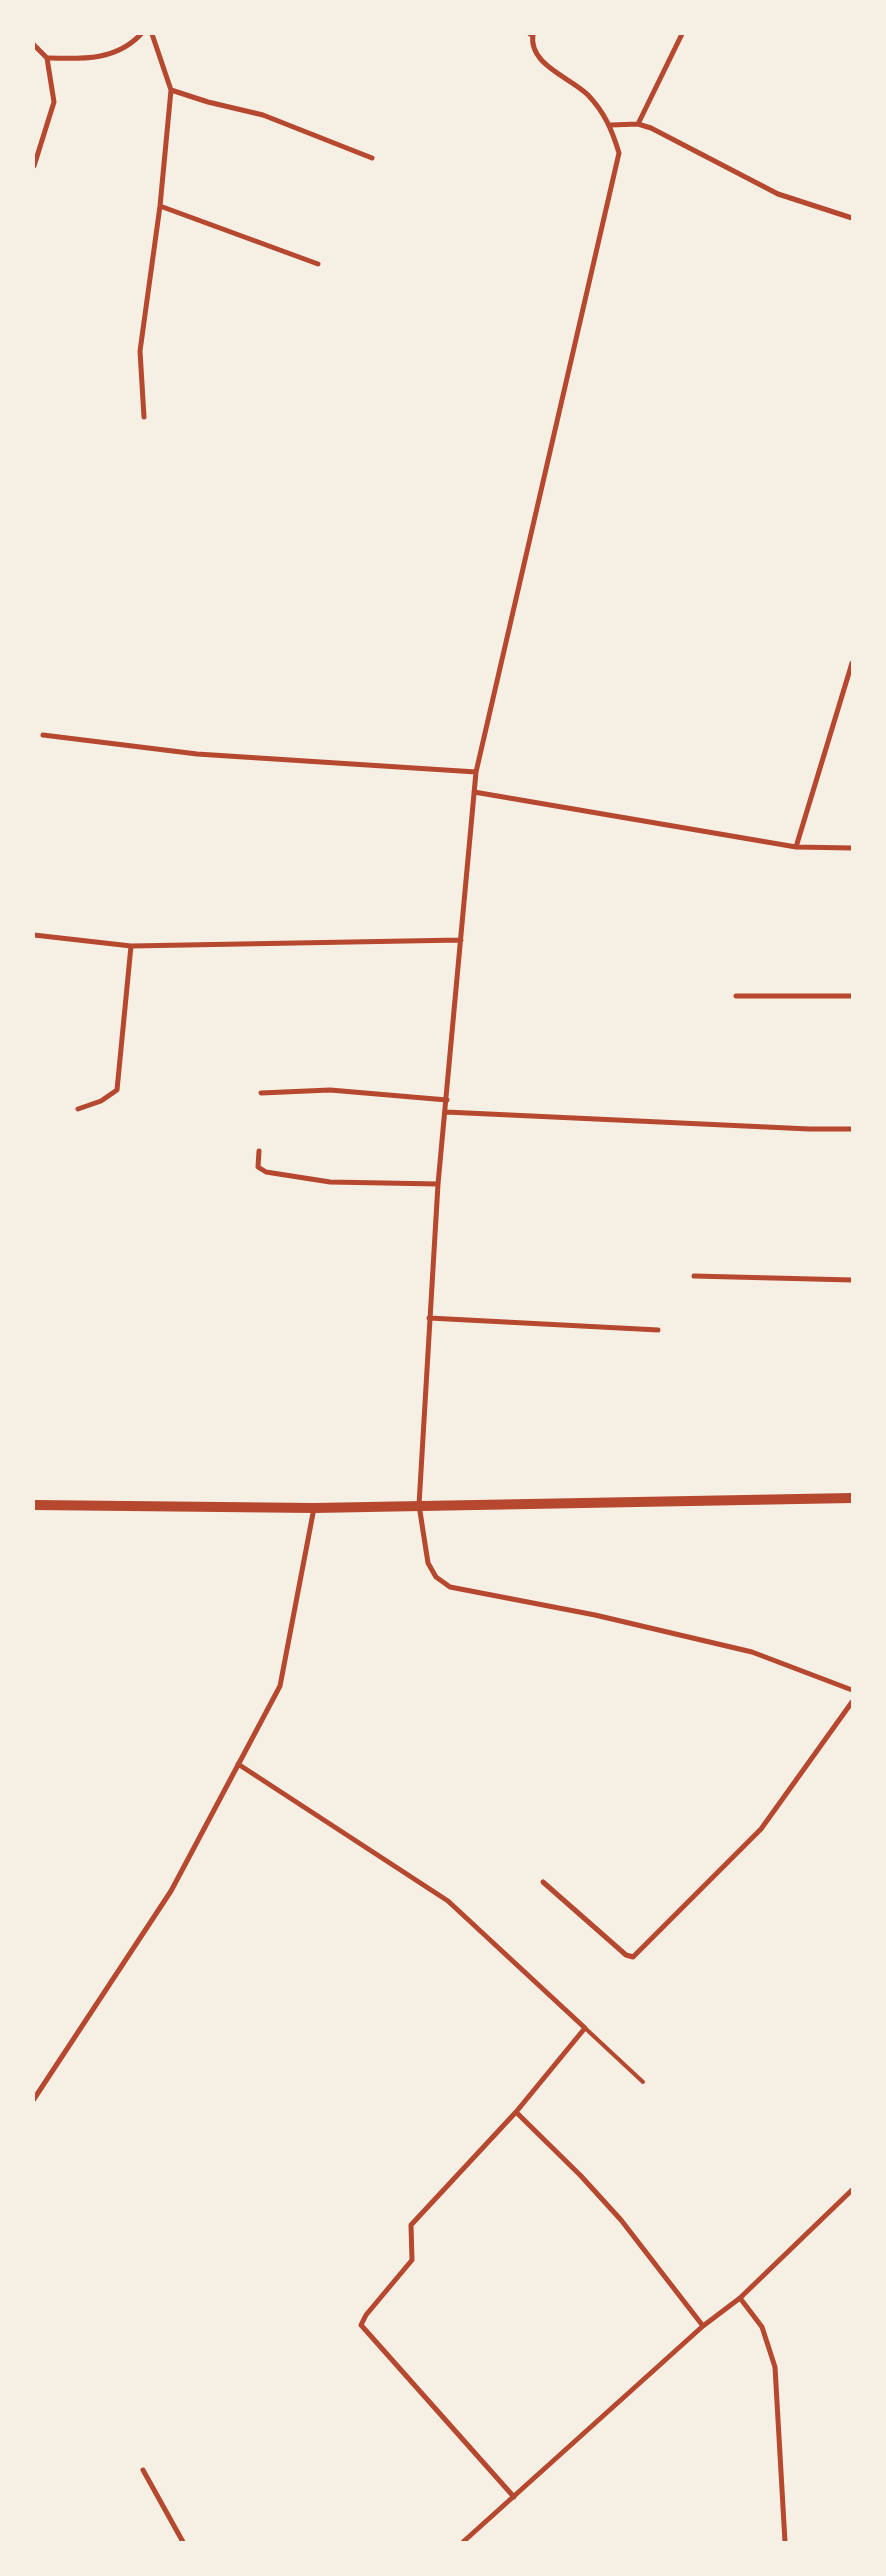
<!DOCTYPE html>
<html>
<head>
<meta charset="utf-8">
<style>
	body { margin:0 }
	#map { position:relative; width:886px; height:2576px; overflow:hidden; background:#f6efe4; font-family:Helvetica,sans-serif }
	canvas { display:block }
	.frame { position:absolute; inset:0; border:35px solid #f6efe4; pointer-events:none }
</style>
</head>
<body>
<div id="map">
<canvas width="886" height="2576"></canvas>
<div class="frame"></div>
</div>
<script>
const c = document.querySelector('canvas').getContext('2d');
c.lineJoin = 'round';
function trace(path, color, width, dash) { c.strokeStyle = color; c.lineWidth = width; c.lineCap = dash ? 'butt' : 'round'; c.setLineDash(dash || []); c.stroke(path); }
const service = new Path2D(`
	M585 2028 643 2082`);
const minor = new Path2D(`
	M530 34H533C528 65 570 77 588 95 605 113 612 130 619 153L476 772 438 1184 419 1505 428 1563 436 1577 450 1587 595 1615 752 1652 852 1690
	M34 45 47 58 54 102 34 166
	M47 58C82 59 116 61 141 34
	M171 90 208 102 263 115 372 158
	M638 124 682 34
	M611 125 638 124 651 128 778 194 852 218
	M160 206 318 264
	M144 417 140 351 160 206 171 90 152 34
	M43 735 197 754 476 772
	M474 792 796 847 852 848
	M796 847 852 663
	M34 935 131 946 461 940
	M736 996H852
	M261 1093 330 1090 447 1100
	M78 1109 101 1101 117 1090 131 946
	M446 1112 809 1129H852
	M259 1151 258 1167 266 1172 330 1182 438 1184
	M694 1276 852 1280
	M429 1318 658 1330
	M238 1764 448 1901 585 2028 516 2112 411 2225 412 2260 366 2315 361 2325 514 2497
	M543 1882 626 1955 633 1957 761 1829 852 1702
	M34 2099 171 1891 280 1686 314 1508
	M516 2112 581 2176 621 2220 703 2326
	M740 2298 762 2327 775 2367 785 2542
	M143 2470 183 2542
	M463 2542 703 2326 740 2298 852 2190`);
const secondary = new Path2D(`
	M34 1505 314 1508 852 1498`);
trace(service, '#b5482f', 4);
trace(minor, '#b5482f', 5);
trace(secondary, '#b5482f', 10);
</script>
</body>
</html>
